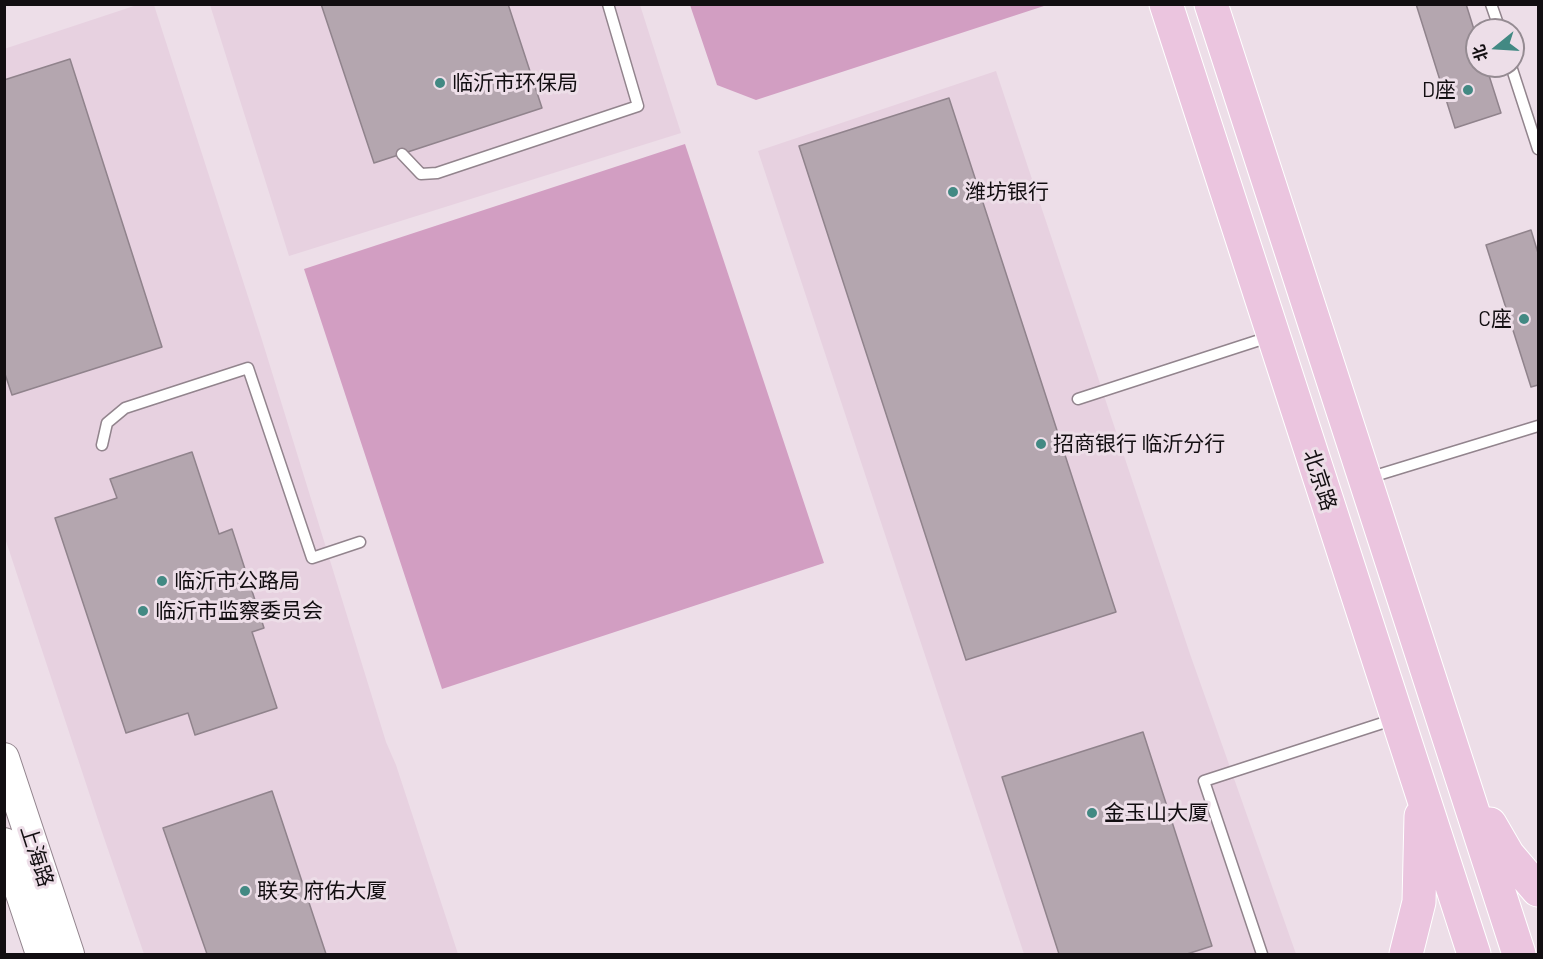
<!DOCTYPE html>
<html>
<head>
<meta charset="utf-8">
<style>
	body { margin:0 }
	#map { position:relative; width:1543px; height:959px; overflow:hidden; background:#eddee8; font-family:Barlow,"Noto Sans SC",sans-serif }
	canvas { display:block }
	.frame { position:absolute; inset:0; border:6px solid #120e11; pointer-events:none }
	.north { position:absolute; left:1465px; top:18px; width:60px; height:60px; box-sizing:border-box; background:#eddee8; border:2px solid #958b92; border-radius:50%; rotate:252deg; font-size:16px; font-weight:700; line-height:24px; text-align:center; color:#120e11 }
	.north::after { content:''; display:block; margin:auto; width:21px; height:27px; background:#428983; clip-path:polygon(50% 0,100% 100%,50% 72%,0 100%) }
</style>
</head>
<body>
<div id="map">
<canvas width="1543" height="959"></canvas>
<div class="frame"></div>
<div class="north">北</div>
</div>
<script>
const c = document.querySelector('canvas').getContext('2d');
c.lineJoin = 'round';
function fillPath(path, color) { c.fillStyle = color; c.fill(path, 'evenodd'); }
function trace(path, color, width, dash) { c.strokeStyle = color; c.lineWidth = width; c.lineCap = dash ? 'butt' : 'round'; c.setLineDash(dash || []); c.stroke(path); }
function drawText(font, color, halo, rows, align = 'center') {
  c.font = font + ' Barlow,"Noto Sans SC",sans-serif'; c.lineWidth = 6; c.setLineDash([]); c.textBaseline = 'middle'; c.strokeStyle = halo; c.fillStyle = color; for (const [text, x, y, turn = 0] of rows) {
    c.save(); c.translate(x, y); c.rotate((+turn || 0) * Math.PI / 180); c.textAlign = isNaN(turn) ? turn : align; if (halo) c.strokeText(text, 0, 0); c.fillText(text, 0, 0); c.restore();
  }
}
const built = new Path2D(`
	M137 5H154L262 340 386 742 396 765 458 954H144L102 832 5 538 4 49Z
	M210 5H640L681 133 289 256Z
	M996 71 1190 654 1296 954H1024L758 151Z`);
const green = new Path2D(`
	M690 5V4L1047 5 756 100 717 85Z
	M685 144 824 563 442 689 304 269Z`);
const building = new Path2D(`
	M321 4H508L542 108 374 163Z
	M1416 4H1466L1477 39V66H1486L1501 113 1455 128Z
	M70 59 162 347 12 395 4 371V80Z
	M949 98 1116 612 966 660 799 146Z
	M1531 230 1538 253V385L1531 387 1486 245Z
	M192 452 219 534 232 529 264 628 252 632 277 708 195 735 188 713 126 733 55 518 117 498 110 479Z
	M1143 732 1212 946 1187 954H1059L1002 777Z
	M272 791 326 954H207L163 828Z`);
const lane = new Path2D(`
	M1491 4 1500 30
	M1511 66 1538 149
	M402 154 421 174 437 173 638 106 608 4
	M1078 399 1272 336
	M102 445 107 423 125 408 248 368 312 558 360 542
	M1368 478 1538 426
	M1262 954 1204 781 1395 719`);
const secondary = new Path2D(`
	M4 758 69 954
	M4 843 41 954`);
const primary = new Path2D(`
	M1166 4 1474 954
	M1211 4 1519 954
	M1490 824 1508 855 1538 890
	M1406 954 1419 902 1421 816`);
const markers = [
	[440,83,6,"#428983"],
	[1468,90,6,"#428983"],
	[953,192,6,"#428983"],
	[1524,319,6,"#428983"],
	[1041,444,6,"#428983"],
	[162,581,6,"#428983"],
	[143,611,6,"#428983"],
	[1092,813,6,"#428983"],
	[245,891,6,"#428983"]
];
const poiNames = [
	["临沂市环保局",452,83],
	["D座",1456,90,"right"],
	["潍坊银行",965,192],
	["C座",1512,319,"right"],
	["招商银行 临沂分行",1053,444],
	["临沂市公路局",174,581],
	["临沂市监察委员会",155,611],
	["金玉山大厦",1104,813],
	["联安 府佑大厦",257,891]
];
const streetNames = [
	["北京路",1320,480,72],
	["上海路",37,856,72]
];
fillPath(built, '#e7d1e0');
fillPath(green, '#d29ec2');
fillPath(building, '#b4a6af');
trace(building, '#90838c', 1.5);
trace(lane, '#92848d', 13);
trace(secondary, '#92848d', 32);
trace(primary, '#fff', 35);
trace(lane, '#fff', 10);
trace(secondary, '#fff', 30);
trace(primary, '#ebc5df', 33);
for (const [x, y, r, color] of markers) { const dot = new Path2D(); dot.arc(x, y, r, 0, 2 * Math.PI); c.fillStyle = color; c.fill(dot); trace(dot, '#eddee8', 2); }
drawText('21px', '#120e11', '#eddee8', poiNames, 'left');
drawText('21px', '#120e11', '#eddee8', streetNames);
</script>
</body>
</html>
